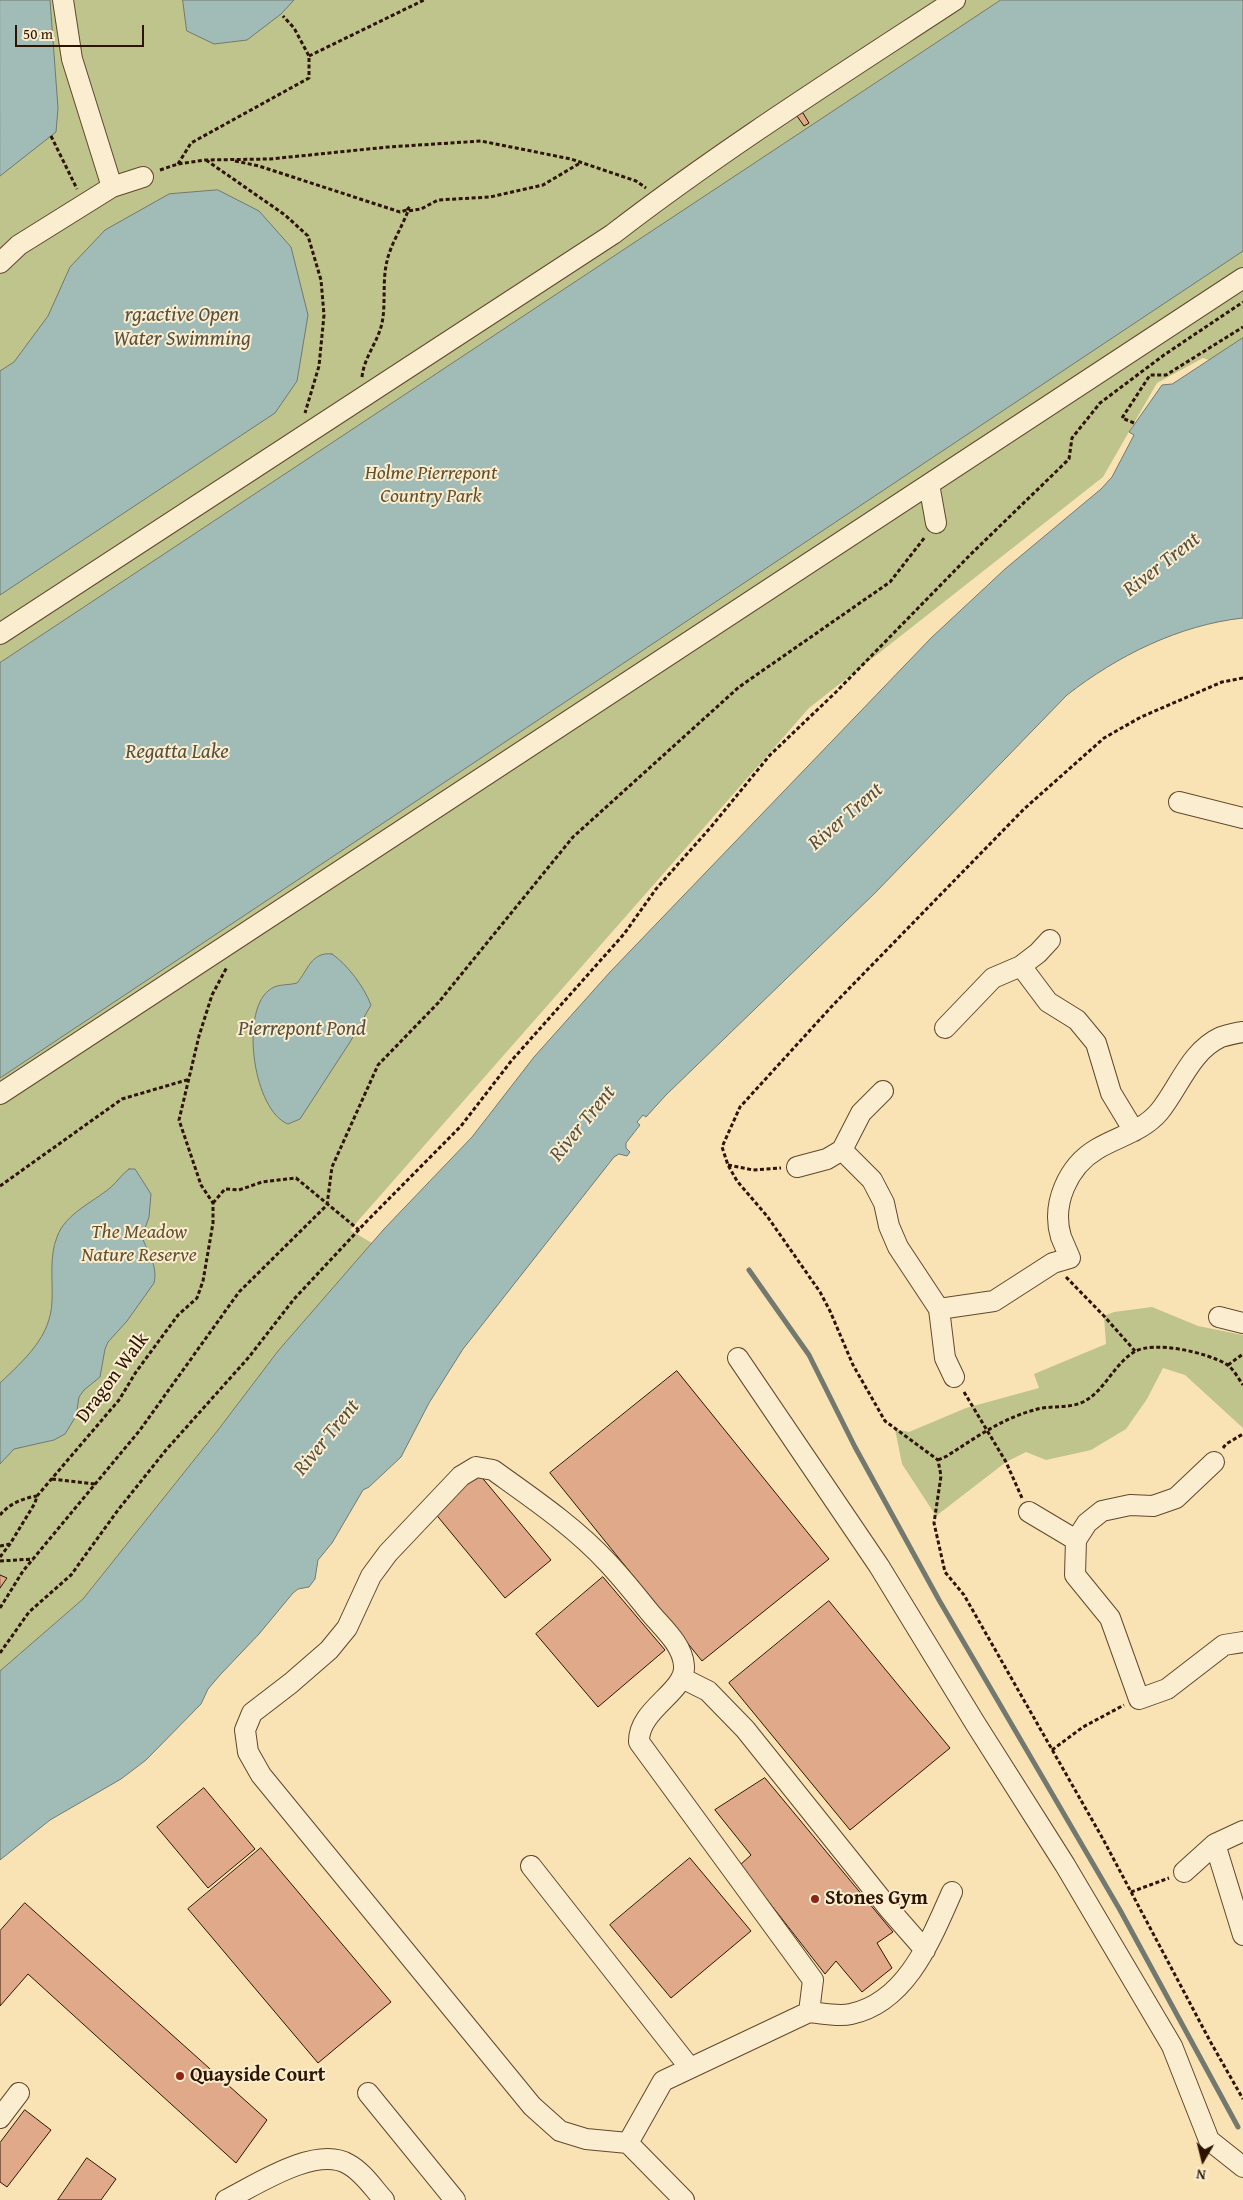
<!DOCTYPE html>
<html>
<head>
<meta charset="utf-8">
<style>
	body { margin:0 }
	#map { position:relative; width:1243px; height:2200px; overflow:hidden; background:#f9e3b5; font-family:"Gentium Book Plus",serif }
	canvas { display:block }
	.north { position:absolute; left:1178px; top:2135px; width:50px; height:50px; -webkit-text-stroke:4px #fbedcf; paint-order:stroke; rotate:188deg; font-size:14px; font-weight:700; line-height:20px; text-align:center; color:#2e1400 }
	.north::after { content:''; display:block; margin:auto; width:18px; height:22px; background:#2e1400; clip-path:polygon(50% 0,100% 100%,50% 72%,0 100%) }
	.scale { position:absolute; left:15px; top:25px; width:129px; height:22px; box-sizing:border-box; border:2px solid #2e1400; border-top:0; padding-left:6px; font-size:15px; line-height:18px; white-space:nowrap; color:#2e1400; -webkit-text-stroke:4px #fbedcf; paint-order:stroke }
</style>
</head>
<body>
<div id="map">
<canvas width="1243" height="2200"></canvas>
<div class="north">N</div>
<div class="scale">50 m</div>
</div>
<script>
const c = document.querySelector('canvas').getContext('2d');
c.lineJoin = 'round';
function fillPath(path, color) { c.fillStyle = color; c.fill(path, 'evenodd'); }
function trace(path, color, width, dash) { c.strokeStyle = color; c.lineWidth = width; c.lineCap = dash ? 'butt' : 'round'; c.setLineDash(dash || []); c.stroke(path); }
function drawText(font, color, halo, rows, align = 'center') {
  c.font = font + ' "Gentium Book Plus",serif'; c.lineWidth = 4; c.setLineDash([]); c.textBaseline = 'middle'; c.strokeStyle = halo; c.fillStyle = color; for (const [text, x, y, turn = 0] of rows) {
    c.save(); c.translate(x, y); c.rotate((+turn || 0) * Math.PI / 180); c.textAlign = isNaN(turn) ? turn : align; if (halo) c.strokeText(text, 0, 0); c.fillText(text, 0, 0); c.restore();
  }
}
const green = new Path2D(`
	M0 0H1243V372L1203 358 1157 383 1103 477 809 708 350 1230 372 1243 278 1351 218 1430 83 1599 0 1671Z
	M1152 1307 1198 1326 1243 1335V1428L1185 1375 1163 1368 1147 1399 1126 1429 1091 1450 1046 1460 1026 1452 1006 1462 936 1516 902 1464 895 1429 909 1432 966 1408 1039 1388 1034 1374 1106 1344 1104 1316 1114 1312Z`);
const water = new Path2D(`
	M0 0H50L58 108 56 132 0 176Z
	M183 0H294L281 14 247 40 214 44 187 31Z
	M1001 0H1243V251L0 1078V663Z
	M218 190 259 211 291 247 308 315 297 381 275 413 0 595V371L14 362 48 316 70 267 105 230 169 194Z
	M1243 338V618C1179 625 1117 656 1067 695L875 893 666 1095 646 1117 643 1115 637 1122 640 1125 626 1143V1148L630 1152 627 1156 619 1154 614 1157 463 1349 429 1403 401 1457 369 1487 363 1490 332 1543 318 1560 315 1579 309 1587 298 1589 293 1593 259 1634 220 1675 208 1689 201 1704 146 1760 121 1779 50 1820 0 1860V1671L83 1599 218 1430 278 1351 384 1229 472 1137 534 1057 610 972 931 638 1005 569 1101 489 1112 477 1134 435 1129 432 1162 385 1172 384Z
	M332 954C348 965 364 987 371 1005L350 1042 300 1119 288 1124C254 1111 240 1015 268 991 277 983 286 986 297 983 307 972 311 951 332 954Z
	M129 1169H135L151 1194 149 1217 142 1237C148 1253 158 1266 154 1283L127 1321 108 1342 105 1349 100 1377 84 1390 79 1397 76 1416 65 1434 54 1440 14 1449 0 1464V1383C24 1360 51 1337 52 1301 53 1280 49 1257 57 1237 65 1214 93 1202 110 1188 117 1182 122 1174 129 1169Z`);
const stream = new Path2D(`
	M749 1270 809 1355 855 1447 939 1600 1120 1910 1238 2127`);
const building = new Path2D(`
	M803 113 809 123 804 126 797 116Z
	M677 1371 829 1559 702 1661 550 1473Z
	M479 1474 551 1560 505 1598 434 1512Z
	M0 1575 7 1578 0 1588Z
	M603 1577 665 1650 598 1707 536 1634Z
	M829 1601 950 1748 850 1830 729 1683Z
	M765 1778 893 1932 877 1943 892 1968 862 1992 836 1961 825 1974 740 1865 751 1855 715 1810Z
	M204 1788 255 1849 208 1888 157 1827Z
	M261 1848 391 2002 318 2063 188 1909Z
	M690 1858 751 1931 671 1998 610 1925Z
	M25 1903 267 2120 236 2163 28 1974 0 2006V1931Z
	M25 2110 51 2130 7 2187 0 2182V2143Z
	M87 2158 116 2179 101 2200H58Z`);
const path = new Path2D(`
	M309 56 424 0
	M51 136 77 189
	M206 160 285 215 308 236 321 280 324 315 319 366 305 413
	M235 161 259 166 400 212 407 210 408 211
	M178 164 191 143 309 78V56L294 28 283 16
	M160 170 178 164 205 160 270 159 388 147 481 141 571 159 636 181 646 188
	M407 210 411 205
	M362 377C364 357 378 342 382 323 386 304 382 281 387 261 390 246 402 227 408 211L421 209 438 200 490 197 543 185 580 163
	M1134 423 1122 418 1150 375H1166L1243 327
	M1243 678 1222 682 1141 717 1104 738 1024 809 833 1005 740 1107 722 1147 728 1165 737 1181 767 1216 820 1292 830 1311 853 1365 885 1421 938 1460 941 1476 934 1523 945 1572 964 1595 1103 1839 1210 2041 1243 2099
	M728 1165 753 1170 781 1168
	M0 1186 122 1099 190 1079
	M213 1203 225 1189 239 1190 262 1182 296 1178 359 1230
	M1066 1277 1104 1316 1135 1351
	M1228 1365 1243 1354
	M964 1392 1006 1462 1022 1498
	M1223 1448 1226 1444 1243 1434
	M938 1460 947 1456C975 1438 1001 1419 1034 1410 1049 1405 1068 1409 1083 1402 1105 1391 1113 1365 1134 1352 1154 1340 1208 1353 1226 1364 1233 1368 1238 1378 1243 1385
	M52 1479 95 1484
	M0 1515C9 1504 23 1498 37 1496
	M0 1546 10 1544
	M0 1557 10 1544 35 1503 37 1496 119 1400 136 1372 178 1315 197 1298 203 1281 213 1223V1203L201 1185 179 1120 199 1036 212 995 227 967
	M0 1561 34 1559
	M0 1608 23 1571 140 1430 239 1292 327 1205 332 1167 378 1065 438 1003 573 837 739 687 890 582 925 537
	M0 1653 29 1612 71 1575 118 1510 166 1450 249 1357 294 1299 365 1223 461 1126 512 1060 624 934 656 889 711 827 770 755 836 692 970 555 1069 459 1072 438 1100 403 1164 355 1243 302
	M1052 1750 1083 1727 1124 1705
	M1131 1892 1169 1878`);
const minor = new Path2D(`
	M63 0 72 59 112 187
	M0 263 19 245 112 187 143 177
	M929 484 936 523
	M0 634 613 234C722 150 839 76 955 0
	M1179 802 1243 818
	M1021 966 1048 1002 1077 1020 1096 1043 1111 1093 1134 1131
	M945 1028 993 978 1021 966 1038 953 1050 940
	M0 1094 1243 278
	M842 1150 872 1180 884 1203 889 1226 898 1247 939 1309 994 1301 1053 1263 1070 1258C1067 1251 1064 1244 1061 1237 1051 1204 1068 1166 1097 1149 1117 1137 1143 1131 1159 1112 1179 1088 1190 1051 1221 1037 1228 1035 1236 1033 1243 1032
	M797 1167 827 1159 842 1150 861 1113 883 1091
	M939 1309 945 1358 954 1377
	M1219 1317 1243 1323
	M738 1358 879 1566 975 1723 1065 1865 1172 2046 1209 2140 1243 2167
	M1214 1462 1176 1498 1153 1506 1130 1505 1102 1511 1087 1523 1076 1540 1075 1575 1110 1618 1139 1699 1167 1689 1224 1645 1243 1642
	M1029 1512 1076 1540
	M682 1678 708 1691 745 1729 890 1910 925 1950
	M1243 1831 1215 1844 1243 1935
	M531 1866 690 2068
	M1184 1872 1215 1844
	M809 2012C821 2013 838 2017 851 2014 907 2002 931 1939 952 1892
	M368 2093 455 2200
	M0 2118 19 2093
	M628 2143 586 2139 560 2131 532 2106 261 1775 248 1752 245 1730 252 1713 291 1683 329 1650 347 1628 371 1576 388 1553 461 1476 476 1467 493 1470C532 1498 575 1527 608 1563 624 1580 638 1598 652 1615 665 1630 683 1646 684 1666 686 1692 638 1709 639 1742L813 1980 809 2012 663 2081 628 2143 684 2200
	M226 2200C256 2185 316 2145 348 2164 363 2172 373 2188 384 2200`);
const markers = [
	[815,1899,5,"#8f2418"],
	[180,2076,5,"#8f2418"]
];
const parkNames = [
	["Holme Pierrepont",431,474],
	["Country Park",431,497],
	["The Meadow",139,1233],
	["Nature Reserve",139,1256]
];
const streetNames = [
	["Dragon Walk",113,1378,-53]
];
const poiNames = [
	["Stones Gym",825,1899],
	["Quayside Court",190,2076]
];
const waterNames = [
	["rg:active Open",182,316],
	["Water Swimming",182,340],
	["River Trent",1162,565,-38],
	["Regatta Lake",177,753],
	["River Trent",846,817,-41],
	["Pierrepont Pond",302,1030],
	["River Trent",583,1124,-51],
	["River Trent",327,1438,-51]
];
fillPath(green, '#bfc38c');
fillPath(water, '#a1bcb7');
trace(water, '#73796e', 1);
trace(stream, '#73796e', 5);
fillPath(building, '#e0aa8a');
trace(building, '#2e1400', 1);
trace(minor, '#61482d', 22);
trace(path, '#2e1400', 3, [4, 2.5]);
trace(minor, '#fbedcf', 20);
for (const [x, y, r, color] of markers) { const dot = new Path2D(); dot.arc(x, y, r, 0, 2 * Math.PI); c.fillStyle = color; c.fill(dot); trace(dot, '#fbedcf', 2); }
drawText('italic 20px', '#615131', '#fbedcf', parkNames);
drawText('20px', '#2e1400', '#fbedcf', streetNames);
drawText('bold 20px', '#2e1400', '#fbedcf', poiNames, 'left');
drawText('italic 21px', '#564f40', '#fbedcf', waterNames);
</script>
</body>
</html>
